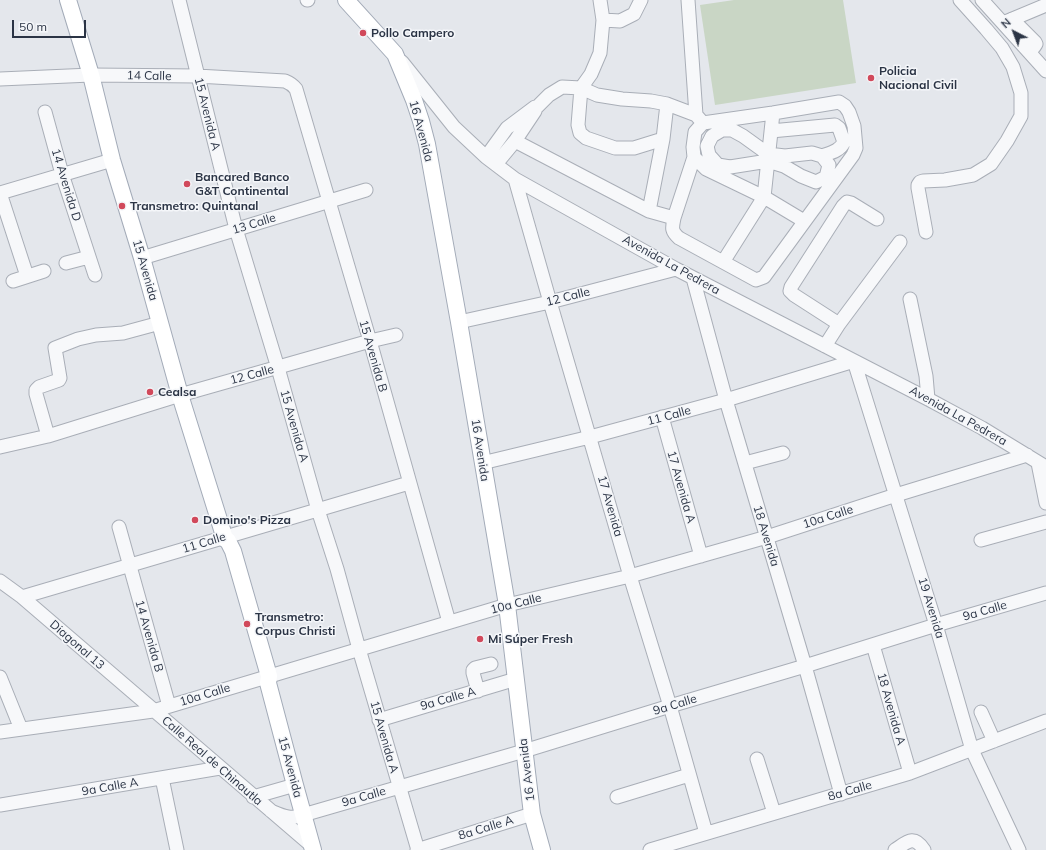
<!DOCTYPE html>
<html>
<head>
<meta charset="utf-8">
<style>
	body { margin:0 }
	#map { position:relative; width:1046px; height:850px; overflow:hidden; background:#e4e7ec; font-family:Mulish,sans-serif }
	canvas { display:block }
	.north { position:absolute; left:994px; top:12px; width:40px; height:40px; -webkit-text-stroke:3px #f4f6f9; paint-order:stroke; rotate:318deg; font-size:11px; font-weight:700; line-height:16px; text-align:center; color:#2b3445 }
	.north::after { content:''; display:block; margin:auto; width:14px; height:18px; background:#2b3445; clip-path:polygon(50% 0,100% 100%,50% 72%,0 100%) }
	.scale { position:absolute; left:12px; top:20px; width:74px; height:18px; box-sizing:border-box; border:2px solid #2b3445; border-top:0; padding-left:5px; font-size:12px; line-height:14px; white-space:nowrap; color:#2b3445; -webkit-text-stroke:3px #f4f6f9; paint-order:stroke }
</style>
</head>
<body>
<div id="map">
<canvas width="1046" height="850"></canvas>
<div class="north">N</div>
<div class="scale">50 m</div>
</div>
<script>
const c = document.querySelector('canvas').getContext('2d');
c.lineJoin = 'round';
function fillPath(path, color) { c.fillStyle = color; c.fill(path, 'evenodd'); }
function trace(path, color, width, dash) { c.strokeStyle = color; c.lineWidth = width; c.lineCap = dash ? 'butt' : 'round'; c.setLineDash(dash || []); c.stroke(path); }
function drawText(font, color, halo, rows, align = 'center') {
  c.font = font + ' Mulish,sans-serif'; c.lineWidth = 3; c.setLineDash([]); c.textBaseline = 'middle'; c.strokeStyle = halo; c.fillStyle = color; for (const [text, x, y, turn = 0] of rows) {
    c.save(); c.translate(x, y); c.rotate((+turn || 0) * Math.PI / 180); c.textAlign = isNaN(turn) ? turn : align; if (halo) c.strokeText(text, 0, 0); c.fillText(text, 0, 0); c.restore();
  }
}
const green = new Path2D(`
	M734 0H843L856 83 715 105 700 5Z`);
const minor = new Path2D(`
	M179 0 236 229 278 368 318 510 337 569 359 649 418 850
	M307 0H308
	M600 0 603 20 600 53 591 74 581 88 578 125 580 133 586 138 615 148H634L663 139
	M688 0 696 115
	M982 0 1046 71
	M1012 19 1035 42 1036 44 1034 47 1029 52
	M603 20 620 21 634 14 641 0
	M1003 23 1046 5
	M402 62 454 127 486 157 515 179 676 269 928 399 982 428 1046 467
	M0 79 91 75 197 76 285 81C290 83 293 85 296 89L370 341 449 622
	M45 112 62 174 95 275
	M703 123 695 132 693 147 694 157 706 169 764 197 804 221
	M722 130H732L743 136 768 154 785 156 812 153 822 156 829 165 826 177 816 182 801 176 784 166 768 161 730 167 718 165 709 155 707 146 712 136Z
	M771 131 835 125 839 128 844 142C840 151 830 153 822 156
	M515 141 649 211 674 218 694 157
	M486 157 507 128 535 107H537L549 95 562 87 581 88 597 95 622 99 651 101 667 104 696 115 703 123 773 113 839 102 845 106 849 112 854 126 856 148 853 155 764 277 756 280 679 238C671 231 672 228 674 218
	M496 164 515 141 535 111
	M515 179 550 302 630 576 670 706 706 833
	M0 193 112 160
	M0 193 27 276
	M649 211 663 139 667 104
	M926 232 918 188V185L920 182 923 181 945 180 973 175 991 164 1007 141 1021 116V93L1013 67 1002 48 986 29 960 0
	M142 258 366 190
	M723 262 764 197 773 113
	M66 263 89 257
	M693 278 726 400 805 666 841 794
	M13 281 44 271
	M910 299 926 376 928 399
	M459 322 550 302 676 269
	M839 324 794 295 790 291 791 287 843 206 847 202 851 203 877 219
	M825 346 839 324 900 242
	M662 417 701 556
	M48 436 36 394V390L39 387 59 380 60 378 55 348 78 339 96 335 123 333 160 323
	M0 447 48 436 180 395 370 341 396 335
	M482 463 590 437 726 400 854 361 936 625 972 750 1019 850
	M745 463 783 453
	M1038 463 1046 503
	M119 527 169 706
	M981 540 1046 522
	M0 581 22 597 312 846
	M22 597 409 483
	M873 645 910 773
	M0 677 21 729
	M478 691 473 673V670L475 668 491 664
	M981 712 994 741
	M379 720 516 679
	M0 732 153 711 507 605 630 576 767 537 896 495 1027 455
	M757 759 774 813
	M162 778 177 850
	M253 797 295 785
	M617 797 689 775
	M0 805 220 768
	M271 811C283 816 291 820 303 815L524 751 670 706 805 666 936 625 1046 593
	M417 850 532 814
	M650 850 910 773 1046 721
	M895 850C907 842 914 834 924 850`);
const major = new Path2D(`
	M68 0 91 75 112 160 142 258 180 395 225 539 228 541 233 551 269 676 268 683 295 785 313 850
	M346 0 395 54 414 100 421 121 427 144 459 322 507 605 532 814 542 850`);
const markers = [
	[363,33,4,"#d1495b"],
	[871,78,4,"#d1495b"],
	[187,184,4,"#d1495b"],
	[122,206,4,"#d1495b"],
	[150,392,4,"#d1495b"],
	[195,520,4,"#d1495b"],
	[247,624,4,"#d1495b"],
	[480,639,4,"#d1495b"]
];
const poiNames = [
	["Pollo Campero",371,33],
	["Policia",879,71],
	["Nacional Civil",879,85],
	["Bancared Banco",195,177],
	["G&T Continental",195,191],
	["Transmetro: Quintanal",130,206],
	["Cealsa",158,392],
	["Domino's Pizza",203,520],
	["Transmetro:",255,617],
	["Corpus Christi",255,631],
	["Mi Súper Fresh",488,639]
];
const streetNames = [
	["14 Calle",149,76,1],
	["15 Avenida A",207,114,76],
	["16 Avenida",421,131,75],
	["14 Avenida D",66,185,73],
	["13 Calle",254,224,-17],
	["Avenida La Pedrera",671,265,29],
	["15 Avenida",145,270,74],
	["12 Calle",568,297,-14],
	["15 Avenida B",373,356,74],
	["12 Calle",252,375,-15],
	["11 Calle",669,416,-15],
	["Avenida La Pedrera",958,416,29],
	["15 Avenida A",294,426,74],
	["16 Avenida",480,450,81],
	["17 Avenida A",681,487,74],
	["17 Avenida",610,506,74],
	["10a Calle",828,517,-18],
	["18 Avenida",766,536,73],
	["11 Calle",204,543,-17],
	["10a Calle",516,604,-14],
	["19 Avenida",931,608,73],
	["9a Calle",985,611,-16],
	["14 Avenida B",149,636,74],
	["Diagonal 13",77,645,41],
	["10a Calle",205,695,-17],
	["9a Calle A",448,699,-16],
	["9a Calle",675,705,-17],
	["18 Avenida A",891,709,74],
	["15 Avenida A",384,737,74],
	["Calle Real de Chinautla",212,761,41],
	["15 Avenida",290,767,75],
	["16 Avenida",527,770,-97],
	["9a Calle A",110,787,-10],
	["8a Calle",850,791,-16],
	["9a Calle",364,797,-16],
	["8a Calle A",486,828,-17]
];
fillPath(green, '#c9d6c5');
trace(minor, '#a9aeb7', 15);
trace(major, '#a3abb8', 18);
trace(minor, '#f7f8fa', 13);
trace(major, '#fff', 16);
for (const [x, y, r, color] of markers) { const dot = new Path2D(); dot.arc(x, y, r, 0, 2 * Math.PI); c.fillStyle = color; c.fill(dot); trace(dot, '#f4f6f9', 1.5); }
drawText('bold 12px', '#2b3445', '#f4f6f9', poiNames, 'left');
drawText('12px', '#2b3445', '#f4f6f9', streetNames);
</script>
</body>
</html>
